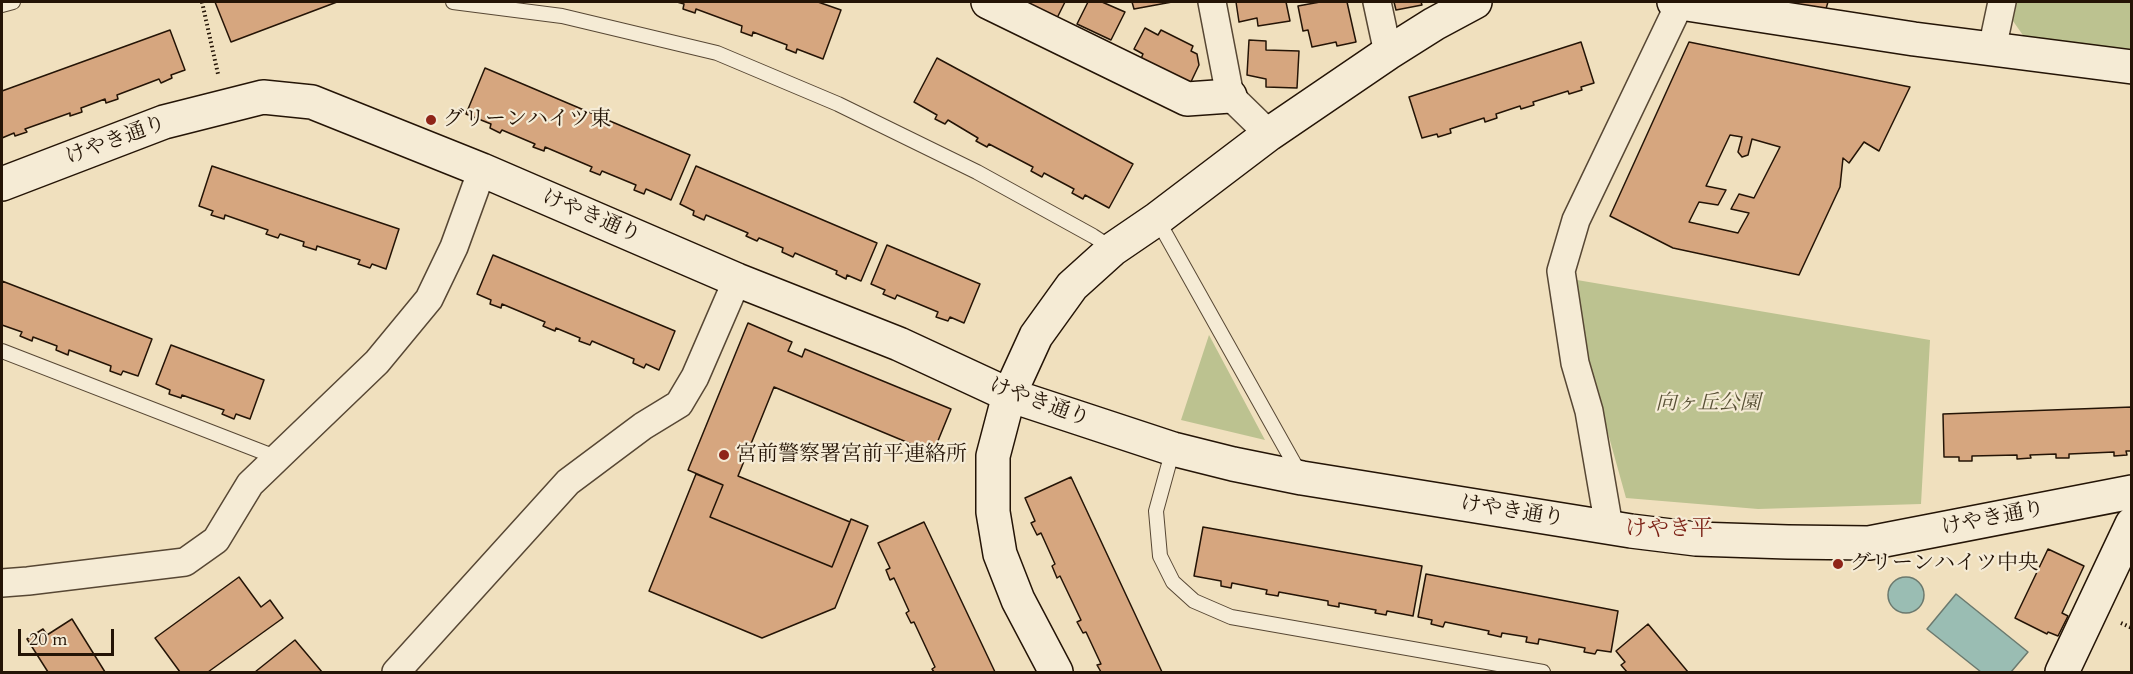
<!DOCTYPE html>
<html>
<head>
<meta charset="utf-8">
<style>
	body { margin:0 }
	#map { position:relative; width:2133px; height:674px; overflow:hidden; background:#f0e0be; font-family:Cardo,serif }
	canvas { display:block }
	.frame { position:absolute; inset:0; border:3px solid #241406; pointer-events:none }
	.scale { position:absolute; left:18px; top:629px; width:96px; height:27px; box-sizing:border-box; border:3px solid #241406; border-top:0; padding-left:8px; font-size:18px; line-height:21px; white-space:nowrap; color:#241406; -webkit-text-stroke:4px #f5ebd5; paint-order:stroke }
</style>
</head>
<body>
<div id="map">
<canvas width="2133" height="674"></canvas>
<div class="frame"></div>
<div class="scale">20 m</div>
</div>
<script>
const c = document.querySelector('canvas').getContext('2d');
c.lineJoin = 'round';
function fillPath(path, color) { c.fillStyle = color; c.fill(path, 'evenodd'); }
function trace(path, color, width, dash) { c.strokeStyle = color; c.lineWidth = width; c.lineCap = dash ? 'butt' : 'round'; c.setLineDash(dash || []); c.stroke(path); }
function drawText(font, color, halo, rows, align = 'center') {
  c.font = font + ' Cardo,"Noto Serif JP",serif'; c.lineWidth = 4.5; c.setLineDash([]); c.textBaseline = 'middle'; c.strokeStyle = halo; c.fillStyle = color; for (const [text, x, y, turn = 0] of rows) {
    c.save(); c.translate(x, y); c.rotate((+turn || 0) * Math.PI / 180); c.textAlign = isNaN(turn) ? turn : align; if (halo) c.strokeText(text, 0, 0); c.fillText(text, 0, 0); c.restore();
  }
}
const green = new Path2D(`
	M2017 2H2131V52L2027 41 2013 21Z
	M1577 280 1930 340 1921 504 1758 509 1626 498 1589 365Z
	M1209 335 1265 440 1181 420Z`);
const water = new Path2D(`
	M1888 595a18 18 0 1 1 36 0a18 18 0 1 1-36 0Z
	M1956 594 2028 652 2011 672H1981L1927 629Z`);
const building = new Path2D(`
	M215 2H337L231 42Z
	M677 2H818L841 10 823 59 797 49 796 53 786 49 787 45 753 32 752 36 741 32 742 26 696 9 695 13 683 9 684 4Z
	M1021 2H1065L1057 18Z
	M1088 2H1102L1125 12 1111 40 1077 24Z
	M1132 2H1172L1134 9Z
	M1236 2H1286L1290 21 1258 26 1257 18 1239 22Z
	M1320 2H1347L1356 42 1337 46 1336 42 1312 47 1308 30 1303 31 1298 6Z
	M1394 2H1421L1422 5 1396 10Z
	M1770 2H1828L1825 12Z
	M1145 28 1158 35 1161 30 1193 46 1191 51 1197 54 1199 65 1189 86 1140 61 1143 54 1134 49Z
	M170 30 185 70 171 75 172 78 161 83 159 79 117 95 118 99 106 103 105 99 81 108 82 112 70 116V113L25 129 27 132 15 136 14 133 2 138V91Z
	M1249 40 1266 41V50L1299 51 1297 88 1266 87V79L1247 75Z
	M1581 42 1594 83 1581 87 1582 90 1569 94 1568 91 1533 102 1534 105 1521 109 1520 106 1496 114 1497 118 1485 122 1484 118 1450 129 1451 133 1438 137 1437 134 1422 138 1409 97Z
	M1689 42 1910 87 1879 151 1864 142 1849 163 1843 158 1840 187 1799 275 1673 248 1610 216ZM1730 135 1742 137 1738 152 1742 157 1748 155 1752 139 1780 147 1754 198 1739 194 1731 209 1749 213 1738 233 1689 222 1699 202 1718 205 1726 190 1706 186Z
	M937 58 1133 164 1109 208 1085 195 1083 199 1072 193 1074 189 1044 173 1042 177 1031 171 1033 167 989 144 987 147 976 141 978 138 948 120 945 124 935 119 937 115 914 102Z
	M485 68 690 155 671 200 646 189 644 194 634 190 636 185 602 171 600 175 590 171 592 167 545 147 544 151 533 147 535 144 502 130 500 133 490 128 491 124 466 114Z
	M212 166 399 229 386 269 372 264 370 268 358 264 360 260 317 246 316 250 303 246 304 242 280 234 278 238 266 234 268 230 225 215 224 219 211 215 213 211 199 206Z
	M696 166 877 243 861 281 847 275 846 279 836 274 837 271 795 253 793 257 782 252 783 248 759 238 757 241 746 236 748 233 706 215 704 220 693 215 694 211 680 204Z
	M887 245 980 284 964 323 950 317 948 321 936 317 938 312 897 295 895 299 883 294 885 290 871 284Z
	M493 255 675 331 659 370 646 364 644 368 633 363 634 359 592 341 590 345 579 341 580 338 556 328 555 331 543 326 545 322 502 304 501 308 490 304 491 300 477 294Z
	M2 281 152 339 138 376 123 371 121 375 110 371 111 366 69 350 68 355 56 350 57 346 33 337 32 341 20 336 22 332 2 325Z
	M748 323 792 342 788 351 802 357 805 349 951 409 933 453 774 387 738 476 850 522 832 567 710 517 723 485 688 470Z
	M171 345 264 380 250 419 236 414 234 419 222 414 224 410 182 395 181 398 169 394 170 390 156 384Z
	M2132 407V451H2126L2127 455 2114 456V452L2069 454V458H2056V454L2030 455 2031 458 2017 459V455L1972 456V461H1959V457H1944L1943 414Z
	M696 474 723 485 710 517 832 567 851 519 868 526 835 608 762 638 649 591Z
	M1071 477 1162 672H1101L1097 665 1101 664 1086 632 1083 633 1077 622 1081 620 1060 576 1057 578 1052 566 1055 564 1041 533 1037 535 1031 523 1035 521 1025 498Z
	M924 522 995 672H934L932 669 935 667 914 622 911 623 906 613 909 611 894 578 890 580 886 570 890 568 878 543Z
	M1203 527 1422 566 1413 616 1387 611 1386 615 1375 613 1376 610 1339 603V607L1328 605V601L1279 592 1278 596 1266 594 1267 590 1232 583 1231 588 1221 586V581L1194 576Z
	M2048 549 2084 566 2062 613 2068 616 2058 636 2048 632 2047 634 2015 618Z
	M1426 574 1618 611 1611 652 1597 650 1595 654 1584 652 1585 648 1539 639 1538 644 1526 642 1527 637 1502 633 1501 637 1488 634 1489 631 1445 622 1443 627 1431 624 1432 620 1418 617Z
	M239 577 261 607 270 600 283 618 208 672H180L155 638Z
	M72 619 105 672H48L27 639 43 629 47 635Z
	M1648 624 1688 672H1627L1621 665 1625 662 1616 651Z
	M295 640 322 672H255Z`);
const path = new Path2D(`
	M202 2 218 74
	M2121 623 2132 628`);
const lane = new Path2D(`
	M453 2 562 16 717 53 838 104 977 172 1093 236 1113 249
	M2 5 13 2
	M1157 219 1300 474
	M2 351 278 458
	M1173 449 1156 511 1160 556 1173 582 1194 601 1231 617 1543 672`);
const street = new Path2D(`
	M1212 2 1230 96 1269 134
	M1377 2 1388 53
	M1992 49 2002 2
	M1609 527 1589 411 1575 363 1561 271 1576 220 1680 3
	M2 583 28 581 185 562 216 540 250 484 377 362 429 299 454 247 482 170
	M396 672 568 482 643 426 679 404 695 377 737 280`);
const secondary = new Path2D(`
	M988 2 1187 99 1230 96
	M1674 2 1914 39 2132 67
	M2 184 164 122 263 97 312 102 482 170 737 280 899 344 1009 395 1173 449 1233 464 1302 478 1631 531 1696 539 1788 542 1869 543 2132 492
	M1056 672 1018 600 1000 554 993 512V456L1009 395 1036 336 1072 286 1113 249 1157 219 1269 134 1388 53 1434 24 1475 2
	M2062 672 2132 524`);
const markers = [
	[431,120,6,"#8f2418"],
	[724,455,6,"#8f2418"],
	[1838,564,6,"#8f2418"]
];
const poiNames = [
	["グリーンハイツ東",443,120],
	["宮前警察署宮前平連絡所",736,455],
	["グリーンハイツ中央",1850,564]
];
const streetNames = [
	["けやき通り",116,141,-20],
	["けやき通り",591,217,23],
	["けやき通り",1039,403,20],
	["けやき通り",1512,512,9],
	["けやき通り",1993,519,-11]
];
const parkNames = [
	["向ヶ丘公園",1708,404]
];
const neighbourhoodNames = [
	["けやき平",1669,530]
];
fillPath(green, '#bcc290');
fillPath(water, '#9abdb3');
trace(water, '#6b796e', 1.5);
fillPath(building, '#d6a67f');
trace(building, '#241406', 1.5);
trace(lane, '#574734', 16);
trace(street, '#574734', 30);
trace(secondary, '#241406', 36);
trace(path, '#241406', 4, [1.5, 3]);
trace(lane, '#f5ebd5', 14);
trace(street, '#f5ebd5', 27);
trace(secondary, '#f5ebd5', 33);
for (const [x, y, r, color] of markers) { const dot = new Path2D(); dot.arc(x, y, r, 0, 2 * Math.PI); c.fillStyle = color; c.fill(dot); trace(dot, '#f5ebd5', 2); }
drawText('21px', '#241406', '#f5ebd5', poiNames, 'left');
drawText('21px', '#241406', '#f5ebd5', streetNames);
drawText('italic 21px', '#595136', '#f5ebd5', parkNames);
drawText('22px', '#7a1f14', '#f5ebd5', neighbourhoodNames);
</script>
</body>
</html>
